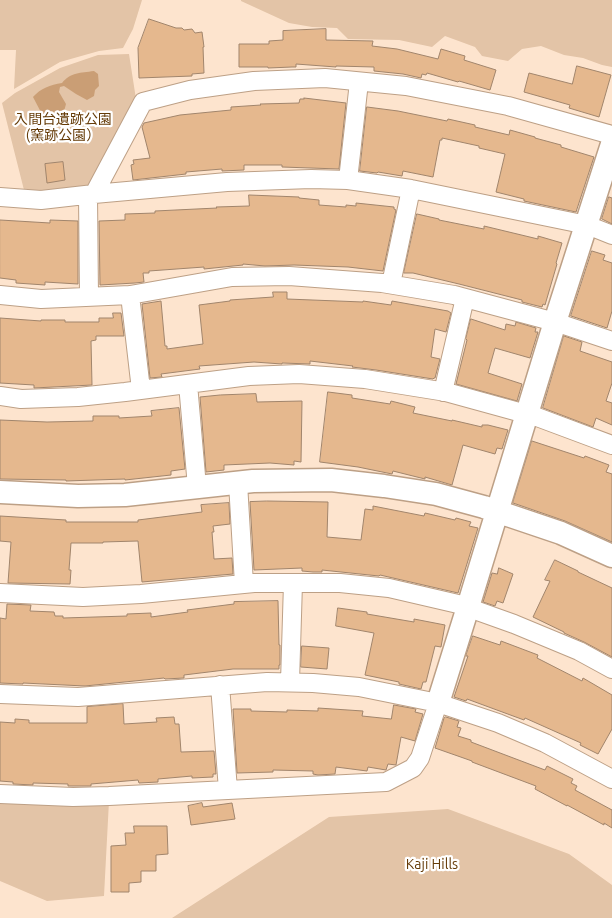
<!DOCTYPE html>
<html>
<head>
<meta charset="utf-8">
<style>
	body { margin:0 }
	canvas { display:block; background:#fde4ce }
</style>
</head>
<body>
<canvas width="612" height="918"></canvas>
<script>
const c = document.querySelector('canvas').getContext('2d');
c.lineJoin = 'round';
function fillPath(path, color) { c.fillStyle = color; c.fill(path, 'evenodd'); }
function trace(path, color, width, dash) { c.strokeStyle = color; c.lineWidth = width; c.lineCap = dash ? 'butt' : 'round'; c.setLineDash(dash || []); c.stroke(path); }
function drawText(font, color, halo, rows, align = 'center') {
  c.font = font + ' Ubuntu,"Noto Sans JP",sans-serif'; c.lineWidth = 4.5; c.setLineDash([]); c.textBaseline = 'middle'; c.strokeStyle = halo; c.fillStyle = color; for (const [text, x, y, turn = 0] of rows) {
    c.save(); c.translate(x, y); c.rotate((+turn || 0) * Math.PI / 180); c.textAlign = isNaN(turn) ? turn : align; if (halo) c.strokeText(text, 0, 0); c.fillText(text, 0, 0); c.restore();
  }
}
const green = new Path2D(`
	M0 0H142L133 29 123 48 99 51 60 62 14 89 16 50H0Z
	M241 0H612V67L602 65 583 58 564 55 541 46 522 49 508 61 482 56 475 47 445 36 432 47 399 40 348 39 337 28 312 27 289 23 241 1Z
	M129 54 136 99 95 184 84 191 67 193 24 190 2 103 15 93 60 68 98 55Z
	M0 797 109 801 104 896 47 901 0 881Z
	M448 809 569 854 612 885V918H172L329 817Z`);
const water = new Path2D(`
	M94 71 98 74 99 86 95 90 94 96 87 100 76 94 64 86 60 87 59 92 66 104 63 115H60L58 113 51 117 52 121 45 120 33 97C41 88 50 85 62 83 71 72 80 73 94 71Z`);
const building = new Path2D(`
	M149 19 176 28H182L184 30 192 29 195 33 202 32 204 47H203L204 73 192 74V76L139 78 138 48Z
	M326 29V40L373 41 372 46 397 49 438 59 441 49 465 56 464 60 496 70 490 90 459 81 458 82 427 73 426 75 422 74 421 78 403 74 374 71V67L336 66V67L296 64V67H292L268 68V67H239V44H269V41L283 40V31Z
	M577 66 611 75 599 117 569 108 570 105 524 92 529 73 572 84Z
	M304 98 346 103 339 169 282 167V165H244V170L222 171V169L186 172V174L133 180 131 165 134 164 133 160 150 158 142 127 144 123 180 115 231 110V107L261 105 260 104 299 103 300 99H304Z
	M367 107 398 111 447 121 448 119 475 125V127L509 135 510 130 535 137V138L561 145V147L594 157 576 212 524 201V199L496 192 505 154 479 148V146L442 138V140H440L433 177 403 171 402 176 378 172 377 173 360 171Z
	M63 162 65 180 47 183 45 164Z
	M249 195 299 197V198L319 200V205L346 207V205L356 206V203L394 207V209L396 210 383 271 348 267 294 265 265 266 243 264V265L204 269V267L149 271V273H143L144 282 135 283 100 285 99 221 125 220V214L155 213V211L217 208 216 207 249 206Z
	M609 197 612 198V224L602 219Z
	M417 214 439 219V220L484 229V226L538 239V236L562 243 556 263 557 264 545 305 543 304 542 307 522 302V300L459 284 413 273H404Z
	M0 220 50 223V220L78 221V284L45 282V285L16 283V280L0 278Z
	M592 251 605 255 603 260 612 263V311L607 328 571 316Z
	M273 292H287V299L363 302V301L391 305 392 301 448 311 451 313 446 332 435 329 431 357 440 359 435 378H434L433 379 376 370 352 367 353 366 310 361V364L282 363V364L254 362 199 366 200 369 161 374 162 377 150 378 142 304 161 301 165 346H167V349L203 344 199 305 230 301V300L273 297Z
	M113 313H121L124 336H96V340L91 341 92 385 34 388V385L0 383V318L41 321V320H65V322H99V318H113Z
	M471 319 505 330 506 324 515 326 516 322 536 328 535 332H538L530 358 495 348 488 373 522 384 517 401 456 384 467 340 466 339Z
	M564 336 582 342 580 351 612 362V383L606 401 612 403V425L596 418 593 427 543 408Z
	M328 392 352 395V398L390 404 391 401 415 407 413 413 452 421V420L482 427V425H488L508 430 502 449 497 448 495 454 463 445 452 485 425 477V479L393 471 392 474 358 467 320 462Z
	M256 394 257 402 302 401 301 462 294 461V465L270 463 224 465V470L206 472 200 397 220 395Z
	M179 408 185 469 171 471V475L125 480V479L66 481V480L0 479V420L47 422 93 421V416H119V418L152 416 151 411Z
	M532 441 584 458 585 456 609 465 606 472 612 474V542L565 521 513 503Z
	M267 501 328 502 327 537 361 540 365 509 373 510V506L424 516 425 513 455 520 456 518 471 522 469 526 478 528 458 593 380 575 379 576 322 570V572H313L302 571V568L254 570 250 502Z
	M229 503 230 524 213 526 214 532H212L214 559 232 558 233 574 142 582 138 541 103 542V543H71L69 570H71L70 584 8 583 11 542 0 541V516L66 520V522H138V520L202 512 201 505Z
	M555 560 578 571V572L612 588V657L584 642 564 633V632L533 617 550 581 545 580Z
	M499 568 513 574 503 603 497 601 495 606 483 602 492 573 497 574Z
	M278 601 279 645H280V665H279V669H233L184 675V678L165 679 164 678 85 686 23 683V684L0 683V618L6 619 7 604 31 605 30 611 54 612 55 616H63V618L127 616V614L151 613V617L188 612 187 610 234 604V602Z
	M338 608 367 612V614L414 622V619L445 625 441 647 435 646 426 682H423L421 689 399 684V682L365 675 374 633 336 626Z
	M473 636 500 645 501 641 538 655 537 658 582 681 583 678 612 695V729L598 754 580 745 581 743 525 718 524 720 467 699 466 701 454 697 468 656H466Z
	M302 646 329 648 327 669 301 667Z
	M123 704 124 724 157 722 156 718 174 717 175 724H179L181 752 214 751 216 774H213V777L192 778V776L158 779V782L139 783 138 780 91 784V786H68V784L33 783V785L13 784V782L0 781V722L15 723V719L29 720V723H87V707Z
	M394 705 416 709 415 712 423 714 415 741 401 737 396 765 388 764 386 770 368 767 367 771 336 767 335 774 318 775 313 774V771L273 770V772L237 773 233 709H251V711L287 712V710L318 711V708L363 711 362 716 391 719Z
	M446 717 459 721 457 727 461 728 458 736 471 740V742L545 770 547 766 573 779 571 783 577 786 575 790 612 810V828L604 823V825L567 805V806L535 789 536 786 472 762V761L435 748 444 718Z
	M202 803 203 807 232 803 235 819 191 825 188 806Z
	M134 826H167L168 854 156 855V871H141V882L129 883V892H111V846L126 845 125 833H134Z`);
const minor = new Path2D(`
	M348 180 359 82
	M94 194 143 102 190 90 254 81 325 78 406 86 508 106 612 135
	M88 195 89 297
	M0 197 41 200 94 194 227 182 311 179 348 180 411 189 587 225 612 235
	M391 284 411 189
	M0 295 41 299 130 295 232 277 289 276 382 283 454 295 555 322 612 341
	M130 295 141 390
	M188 384 197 487
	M443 392 465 298
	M0 396 21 399 78 397 125 392 249 376 299 374 365 379 446 392 537 417 612 445
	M238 483 244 584
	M0 593 83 597 141 594 254 583H340L389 588 458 604 514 624 579 651 612 669
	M290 682 293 583
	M220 685 228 790
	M0 694 78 697 267 682 313 683 359 687 438 703 498 723 545 743 612 779
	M0 794 73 797 109 796 386 782 413 768 420 758 438 703`);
const tertiary = new Path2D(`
	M0 492 78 496 125 495 253 481 331 480 384 486 436 494 484 507 561 533 612 556
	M438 703 468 607 555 322 612 144`);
const parkNames = [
	["入間台遺跡公園",63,119],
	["(窯跡公園）",63,135],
	["Kaji Hills",432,864]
];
fillPath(green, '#e3c4a7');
fillPath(water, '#ca9e75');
fillPath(building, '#e5b88e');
trace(building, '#a1856c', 1);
trace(minor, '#bda086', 20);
trace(tertiary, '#bda086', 25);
trace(minor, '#fff', 18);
trace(tertiary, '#fff', 22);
drawText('14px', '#653b07', '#fff', parkNames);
</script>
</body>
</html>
